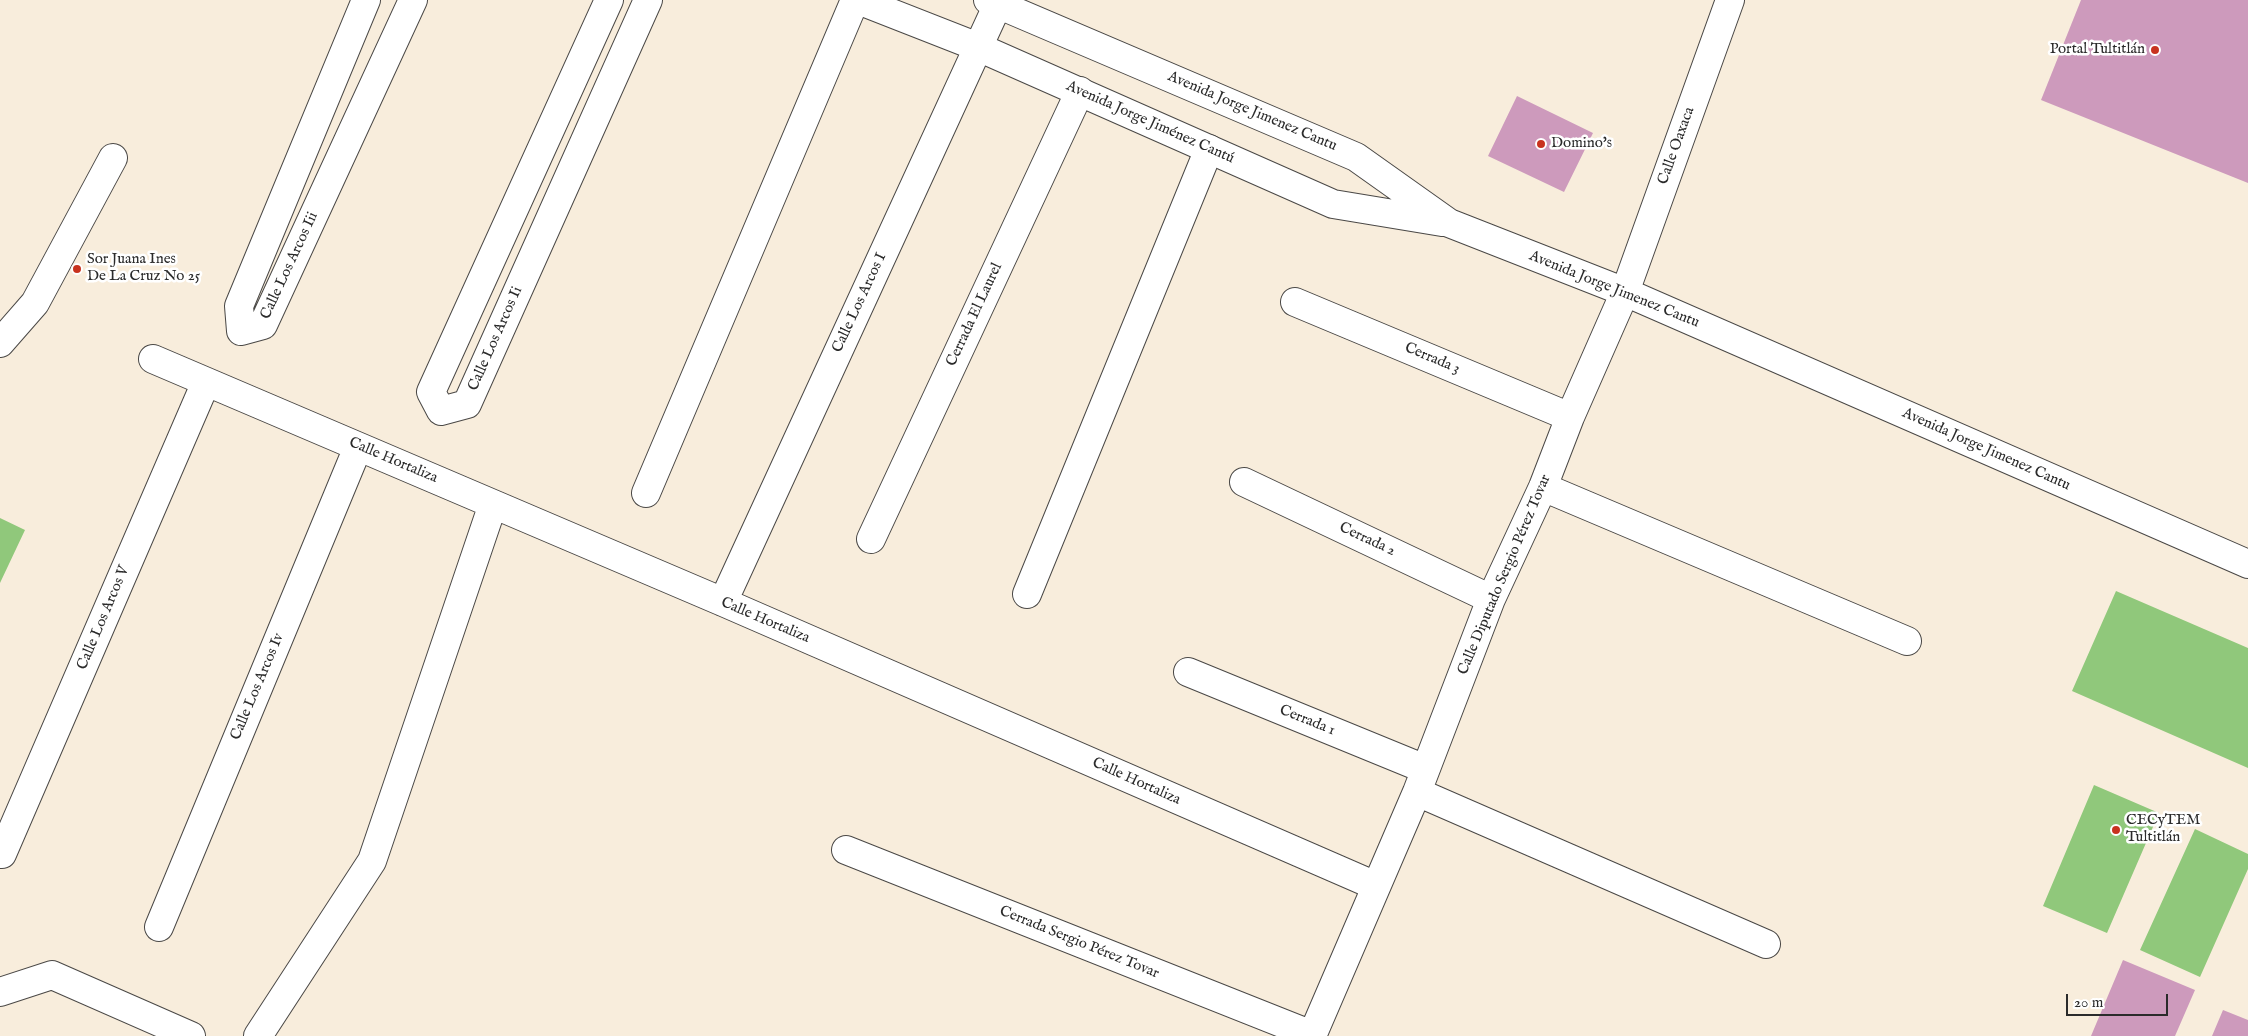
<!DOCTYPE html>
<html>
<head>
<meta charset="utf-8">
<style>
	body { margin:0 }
	#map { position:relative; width:2248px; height:1036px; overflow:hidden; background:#f8eddc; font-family:"IM FELL English",serif }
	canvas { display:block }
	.scale { position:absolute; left:2066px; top:994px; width:102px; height:22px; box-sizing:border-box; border:2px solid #2b2b2b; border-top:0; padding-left:6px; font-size:15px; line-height:18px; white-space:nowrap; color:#2b2b2b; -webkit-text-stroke:4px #fff; paint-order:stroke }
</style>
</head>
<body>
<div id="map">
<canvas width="2248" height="1036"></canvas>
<div class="scale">20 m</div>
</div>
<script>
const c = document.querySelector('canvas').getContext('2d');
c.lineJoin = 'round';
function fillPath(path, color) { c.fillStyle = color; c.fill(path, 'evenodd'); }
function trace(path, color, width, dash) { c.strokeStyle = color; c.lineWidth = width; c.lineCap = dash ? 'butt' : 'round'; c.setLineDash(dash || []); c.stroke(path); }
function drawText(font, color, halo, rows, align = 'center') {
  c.font = font + ' "IM FELL English",serif'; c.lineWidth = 5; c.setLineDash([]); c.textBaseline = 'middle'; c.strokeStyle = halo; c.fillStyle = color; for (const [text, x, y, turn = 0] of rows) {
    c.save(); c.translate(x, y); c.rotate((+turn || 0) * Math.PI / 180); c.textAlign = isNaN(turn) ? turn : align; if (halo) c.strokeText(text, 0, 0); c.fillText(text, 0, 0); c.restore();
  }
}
const green = new Path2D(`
	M0 518 25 530 0 583Z
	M2116 591 2248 648V768L2072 691Z
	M2094 785 2159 813 2107 933 2043 906Z
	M2195 829 2248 854V869L2200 977 2140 950Z`);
const building = new Path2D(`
	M2081 0H2248V183L2041 100Z
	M1517 96 1593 133 1564 192 1488 156Z
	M2123 960 2195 990 2175 1036H2091Z
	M2223 1010 2248 1020V1036H2212Z`);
const minor = new Path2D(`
	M366 0 239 306 241 331 263 325 413 0
	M609 0 431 392 441 411 467 404 648 0
	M1295 302 1570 417
	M0 343 35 303 113 158
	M153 359 723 602 1376 886
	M1244 482 1491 599
	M1543 487 1907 641
	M646 493 855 0
	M871 539 1080 91
	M1027 594 1209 149
	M723 602 998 4
	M1188 672 1425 769
	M1417 792 1766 944
	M846 850 1312 1035
	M2 854 206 382
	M159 927 358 447
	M0 992 52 975 191 1036
	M258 1036 372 861 493 504
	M1312 1036 1417 792 1491 599 1543 487 1570 417 1625 292 1730 0`);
const major = new Path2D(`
	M858 0 978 47 1333 204 1442 222
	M988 0 1356 157 1449 223 1625 292 2248 564`);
const markers = [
	[2155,50,5,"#c8321e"],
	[1541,144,5,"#c8321e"],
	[77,269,5,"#c8321e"],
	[2116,830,5,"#c8321e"]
];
const poiNames = [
	["Portal Tultitlán",2145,50,"right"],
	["Domino's",1551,144],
	["Sor Juana Ines",87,260],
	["De La Cruz No 25",87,277],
	["CECyTEM",2126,821],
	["Tultitlán",2126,838]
];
const streetNames = [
	["Avenida Jorge Jimenez Cantu",1252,112,23],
	["Avenida Jorge Jiménez Cantú",1150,123,24],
	["Calle Oaxaca",1677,146,-70],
	["Calle Los Arcos Iii",290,266,-65],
	["Avenida Jorge Jimenez Cantu",1614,290,22],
	["Calle Los Arcos I",860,303,-65],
	["Cerrada El Laurel",975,315,-65],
	["Calle Los Arcos Ii",496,339,-66],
	["Cerrada 3",1432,359,23],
	["Avenida Jorge Jimenez Cantu",1986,450,24],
	["Calle Hortaliza",393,461,23],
	["Cerrada 2",1367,540,25],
	["Calle Diputado Sergio Pérez Tovar",1505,575,-67],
	["Calle Los Arcos V",104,618,-67],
	["Calle Hortaliza",765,621,23],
	["Calle Los Arcos Iv",258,687,-67],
	["Cerrada 1",1307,721,22],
	["Calle Hortaliza",1136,782,24],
	["Cerrada Sergio Pérez Tovar",1079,943,22]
];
fillPath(green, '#90c87b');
fillPath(building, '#cd9abc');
trace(minor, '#4a4846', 30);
trace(major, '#4a4846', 30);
trace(minor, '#fff', 28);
trace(major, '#fff', 28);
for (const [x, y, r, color] of markers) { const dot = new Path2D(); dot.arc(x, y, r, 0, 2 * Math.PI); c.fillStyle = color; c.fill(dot); trace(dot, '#fff', 2); }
drawText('15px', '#2b2b2b', '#fff', poiNames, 'left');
drawText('15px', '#2b2b2b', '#fff', streetNames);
</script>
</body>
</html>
